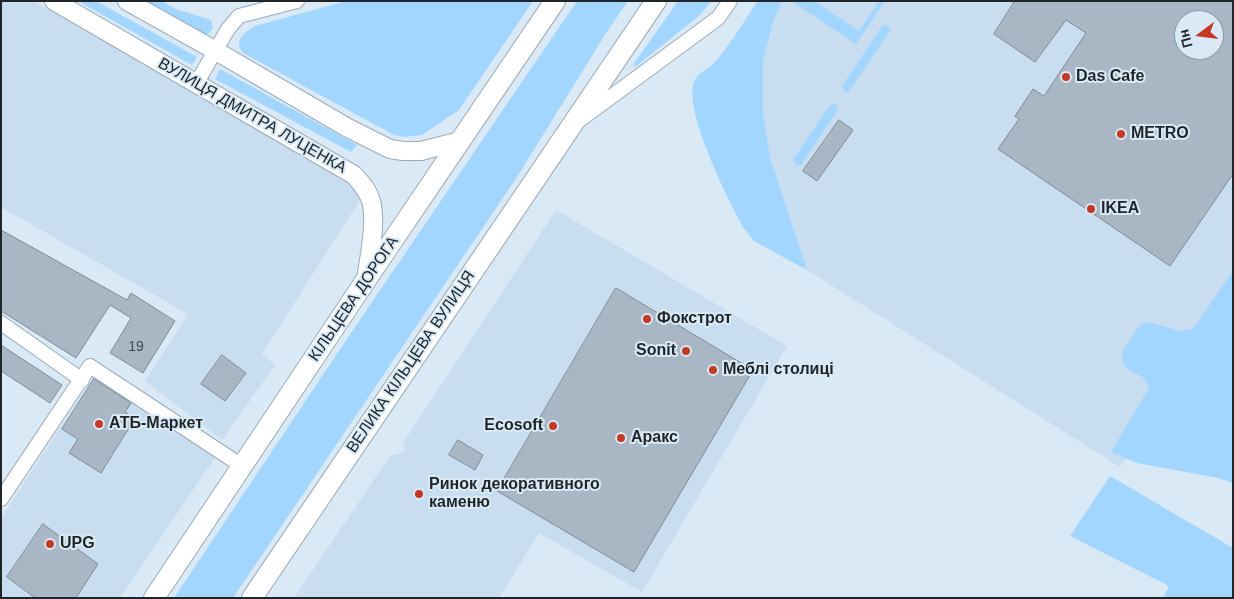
<!DOCTYPE html>
<html>
<head>
<meta charset="utf-8">
<style>
	body { margin:0 }
	#map { position:relative; width:1234px; height:599px; overflow:hidden; background:#d9e9f5; font-family:Helvetica,sans-serif }
	canvas { display:block }
	.frame { position:absolute; inset:0; border:2px solid #1f2529; pointer-events:none }
	.north { position:absolute; left:1174px; top:10px; width:50px; height:50px; box-sizing:border-box; background:#d9e9f5; border:1px solid #8f9ba3; border-radius:50%; rotate:255deg; font-size:14px; font-weight:700; line-height:20px; text-align:center; color:#1f2529 }
	.north::after { content:''; display:block; margin:auto; width:18px; height:22px; background:#c53924; clip-path:polygon(50% 0,100% 100%,50% 72%,0 100%) }
</style>
</head>
<body>
<div id="map">
<canvas width="1234" height="599"></canvas>
<div class="frame"></div>
<div class="north">Пн</div>
</div>
<script>
const c = document.querySelector('canvas').getContext('2d');
c.lineJoin = 'round';
function fillPath(path, color) { c.fillStyle = color; c.fill(path, 'evenodd'); }
function trace(path, color, width, dash) { c.strokeStyle = color; c.lineWidth = width; c.lineCap = dash ? 'butt' : 'round'; c.setLineDash(dash || []); c.stroke(path); }
function drawText(font, color, halo, rows, align = 'center') {
  c.font = font + ' Helvetica,sans-serif'; c.lineWidth = 4; c.setLineDash([]); c.textBaseline = 'middle'; c.strokeStyle = halo; c.fillStyle = color; for (const [text, x, y, turn = 0] of rows) {
    c.save(); c.translate(x, y); c.rotate((+turn || 0) * Math.PI / 180); c.textAlign = isNaN(turn) ? turn : align; if (halo) c.strokeText(text, 0, 0); c.fillText(text, 0, 0); c.restore();
  }
}
const built = new Path2D(`
	M1 1H33L356 185 361 198 262 354 275 365 222 440 145 381 188 314 1 207Z
	M782 1H1233V297L1120 467 807 270 770 157 763 112V60L773 23ZM1184 20H1214V50H1184Z
	M556 210 787 346 642 592 539 533 499 598H294L390 456 405 452 403 443Z
	M96 374 216 456 120 598H1V518Z`);
const green = new Path2D(`
	M78 1H96L197 57 192 65Z
	M145 1H162L176 9 211 20 213 27 210 32 206 35Z
	M347 1H533L459 110 422 135 404 137 394 135 243 53C233 40 244 33 255 26Z
	M577 1H628L608 30 517 177 233 598H174L355 327Z
	M678 1H712L699 16 635 67 633 65Z
	M758 1H782L773 23 763 60V112L770 157 807 270 754 241 745 230C731 206 678 102 696 78 701 71 711 67 716 61 732 42 744 21 758 1Z
	M791 1H814L859 31 879 1H885L856 44Z
	M886 25 889 27 890 31 849 91 845 92 842 86 882 26Z
	M220 69 357 145 351 152 215 79Z
	M834 104 837 106V111L801 165 796 166 793 160 829 106Z
	M1233 271V483L1218 478 1137 463 1111 452 1149 388 1144 378 1125 367 1122 359 1123 350 1140 325 1149 322 1179 331 1193 329Z
	M1110 476 1233 548V598H1163L1169 586 1070 536Z`);
const building = new Path2D(`
	M1015 1H1233V174L1170 266 998 149 1019 119 1015 116 1033 89 1044 96 1086 33 1066 20 1035 62 994 34ZM1184 20H1214V50H1184Z
	M839 120 853 130 817 181 803 171Z
	M1 230 127 300 131 293 175 321 143 373 110 353 131 318 110 305 76 358 1 311Z
	M616 288 753 370 634 572 497 491Z
	M1 345 62 385 50 403 1 371Z
	M222 355 246 373 225 401 201 384Z
	M94 379 131 403 125 412 135 418 101 473 69 453 78 439 62 429Z
	M458 440 483 455 475 470 449 455Z
	M43 524 98 564 76 598H35L7 577Z`);
const minor = new Path2D(`
	M196 84 228 29 239 16 297 1
	M581 119 718 18 730 1
	M1 323 82 380
	M1 499 90 366 242 466`);
const major = new Path2D(`
	M54 1 354 175C361 183 368 190 371 201 377 223 369 257 366 280
	M127 1 216 51 348 128 390 149 403 151H421L460 141`);
const highway = new Path2D(`
	M154 598 366 280 555 1
	M252 598 656 1`);
const markers = [
	[1066,77,5,"#c53924"],
	[1121,134,5,"#c53924"],
	[1091,209,5,"#c53924"],
	[647,319,5,"#c53924"],
	[686,351,5,"#c53924"],
	[713,370,5,"#c53924"],
	[99,424,5,"#c53924"],
	[553,426,5,"#c53924"],
	[621,438,5,"#c53924"],
	[419,494,5,"#c53924"],
	[50,544,5,"#c53924"]
];
const numberNames = [
	["19",136,347]
];
const poiNames = [
	["Das Cafe",1076,77],
	["METRO",1131,134],
	["IKEA",1101,209],
	["Фокстрот",657,319],
	["Sonit",676,351,"right"],
	["Меблі столиці",723,370],
	["АТБ-Маркет",109,424],
	["Ecosoft",543,426,"right"],
	["Аракс",631,438],
	["Ринок декоративного",429,485],
	["каменю",429,503],
	["UPG",60,544]
];
const streetNames = [
	["ВУЛИЦЯ ДМИТРА ЛУЦЕНКА",252,116,30],
	["КІЛЬЦЕВА ДОРОГА",354,299,-56],
	["ВЕЛИКА КІЛЬЦЕВА ВУЛИЦЯ",411,362,-56]
];
fillPath(built, '#c8ddef');
fillPath(green, '#a2d6fe');
fillPath(building, '#a8b7c3');
trace(building, '#7f8d98', 1);
trace(minor, '#9cabb7', 16);
trace(major, '#9cabb7', 20);
trace(highway, '#9cabb7', 22);
trace(minor, '#fff', 14);
trace(major, '#fff', 18);
trace(highway, '#fff', 20);
for (const [x, y, r, color] of markers) { const dot = new Path2D(); dot.arc(x, y, r, 0, 2 * Math.PI); c.fillStyle = color; c.fill(dot); trace(dot, '#d9e9f5', 2); }
drawText('14px', '#414a50', null, numberNames);
drawText('bold 16px', '#1f2529', '#d9e9f5', poiNames, 'left');
drawText('16px', '#1f2529', '#d9e9f5', streetNames);
</script>
</body>
</html>
